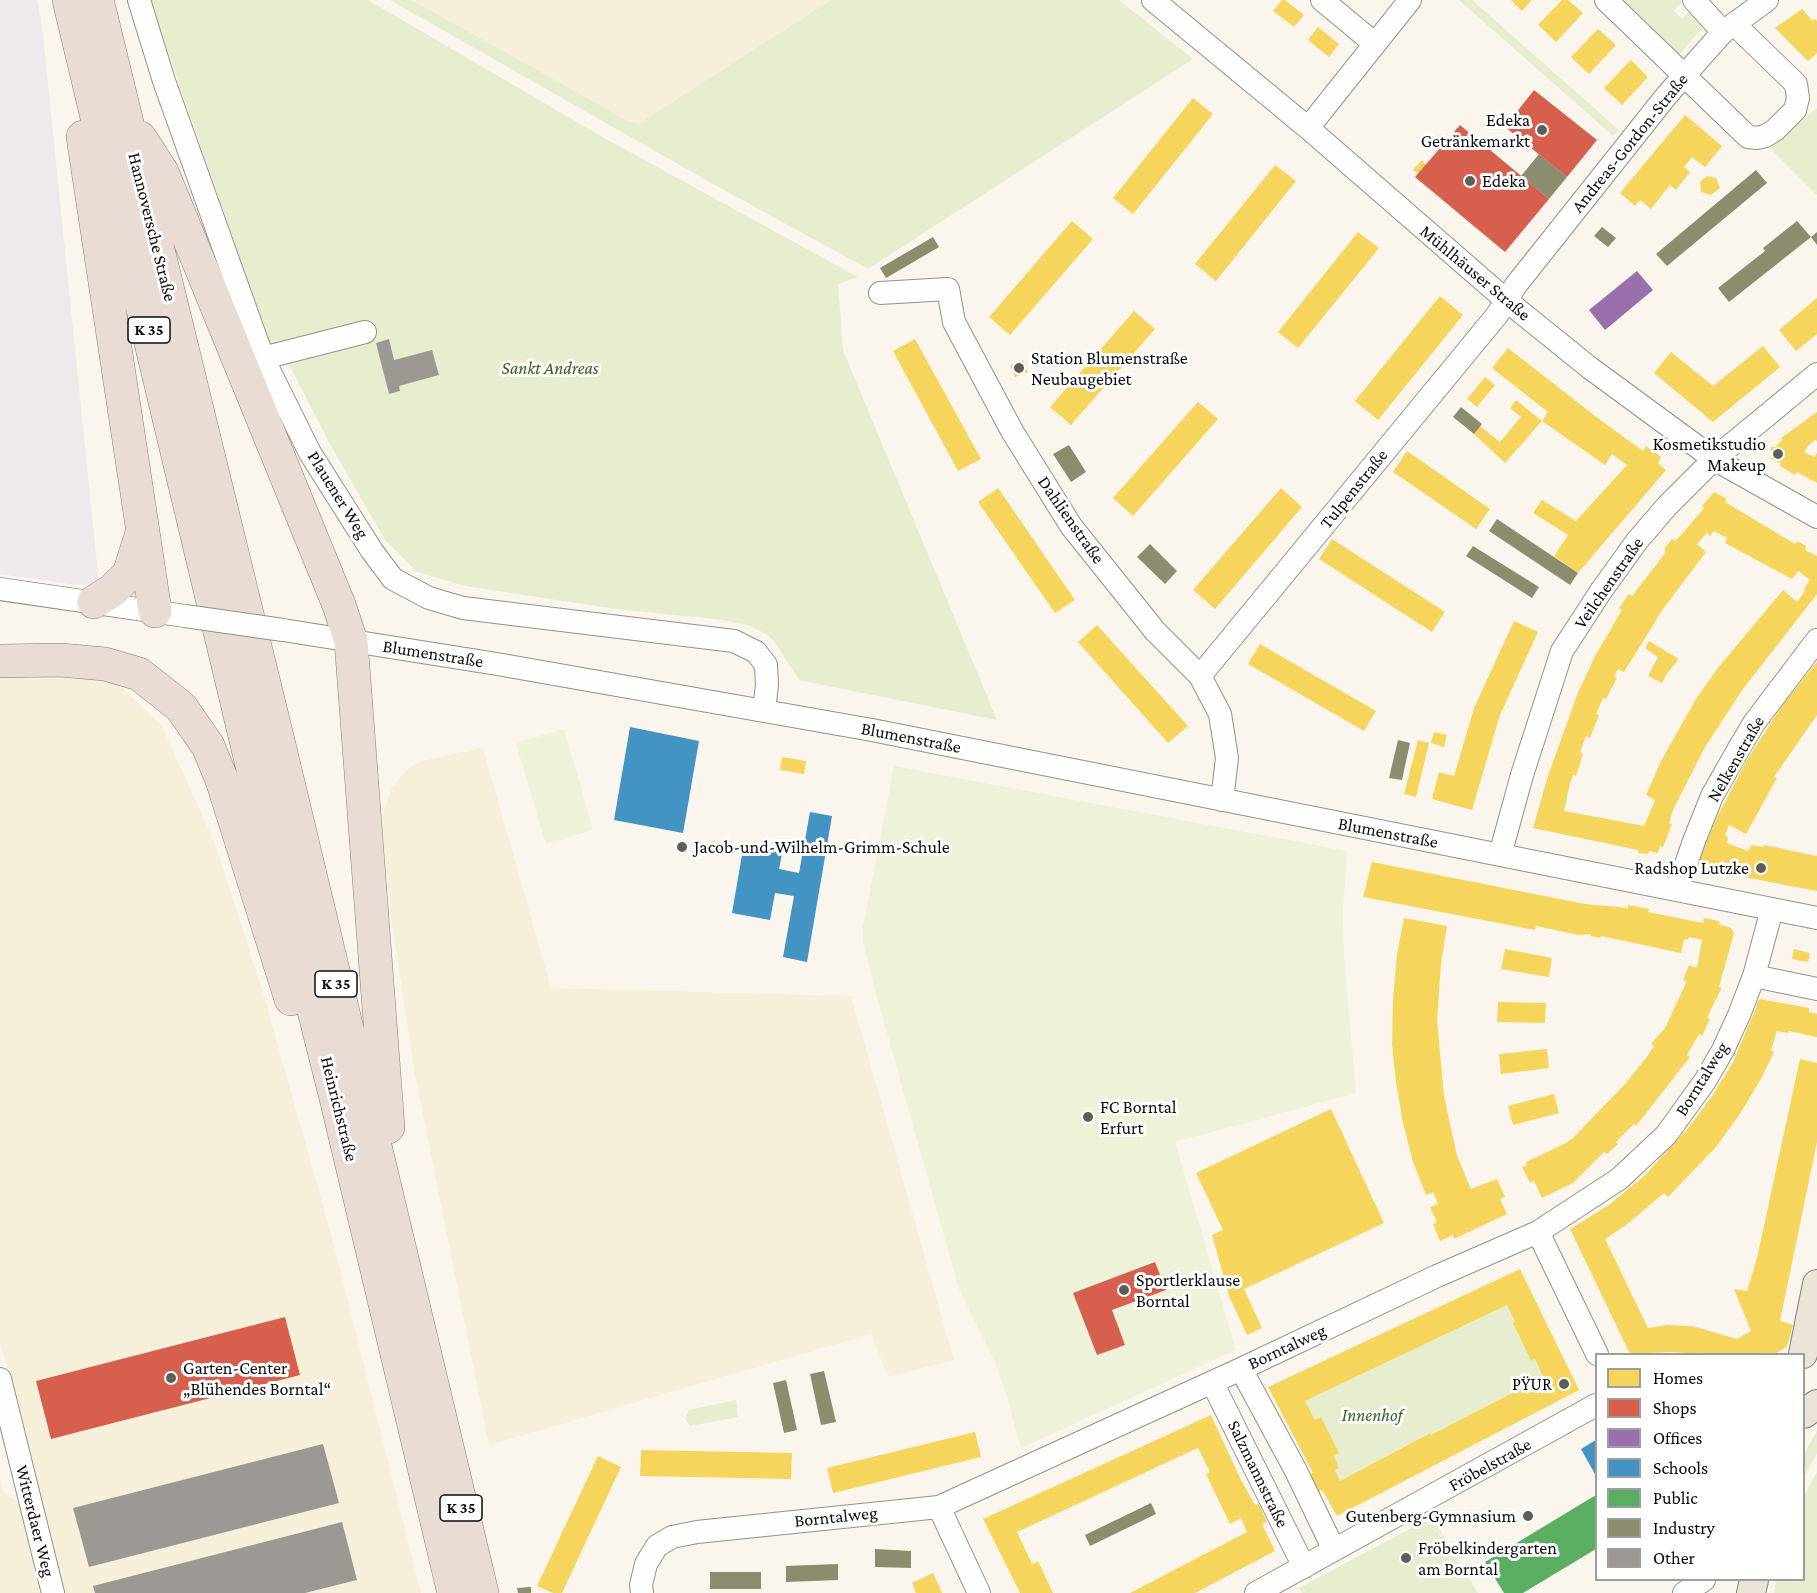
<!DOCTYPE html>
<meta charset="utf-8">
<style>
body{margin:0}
#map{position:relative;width:1817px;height:1593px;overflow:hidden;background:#faf6ee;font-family:"Crimson Pro",serif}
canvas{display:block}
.legend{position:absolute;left:1595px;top:1353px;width:210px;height:228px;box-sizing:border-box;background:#fff;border:2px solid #9d9d9d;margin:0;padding:8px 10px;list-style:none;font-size:18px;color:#0b0b0b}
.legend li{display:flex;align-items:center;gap:12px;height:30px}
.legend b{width:30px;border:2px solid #9d9d9d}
</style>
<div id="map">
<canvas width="1817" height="1593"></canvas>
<ul class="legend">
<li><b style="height:16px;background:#f6d55c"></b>Homes</li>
<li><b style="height:16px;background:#d6604d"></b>Shops</li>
<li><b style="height:16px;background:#9970ab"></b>Offices</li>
<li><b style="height:16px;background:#4393c3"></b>Schools</li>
<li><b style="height:16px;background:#5aae61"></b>Public</li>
<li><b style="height:16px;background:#8c8c6e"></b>Industry</li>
<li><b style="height:16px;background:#9c9995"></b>Other</li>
</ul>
</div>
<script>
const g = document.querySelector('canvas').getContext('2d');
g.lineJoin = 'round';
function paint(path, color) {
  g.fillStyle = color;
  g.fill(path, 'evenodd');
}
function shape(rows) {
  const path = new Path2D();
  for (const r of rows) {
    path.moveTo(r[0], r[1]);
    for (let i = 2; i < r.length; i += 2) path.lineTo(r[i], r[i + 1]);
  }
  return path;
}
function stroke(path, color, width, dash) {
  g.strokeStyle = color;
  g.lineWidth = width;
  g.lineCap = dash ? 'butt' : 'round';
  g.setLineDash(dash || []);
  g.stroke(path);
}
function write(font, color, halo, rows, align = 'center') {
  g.font = font + ' "Crimson Pro",serif';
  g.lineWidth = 6;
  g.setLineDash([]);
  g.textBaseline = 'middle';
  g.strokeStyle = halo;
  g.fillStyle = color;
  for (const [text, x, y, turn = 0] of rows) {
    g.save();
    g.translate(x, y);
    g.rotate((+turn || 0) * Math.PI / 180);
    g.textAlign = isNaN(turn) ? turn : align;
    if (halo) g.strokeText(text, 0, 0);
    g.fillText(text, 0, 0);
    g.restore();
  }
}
paint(shape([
 [0,0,37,0,42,25,99,584,77,585,0,574]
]), '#f0e9ec');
paint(shape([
 [412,0,831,0,638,124,626,121],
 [0,670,107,673,162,726,216,846,265,999,334,1245,421,1593,64,1593,0,1341],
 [483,748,551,988,851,996,954,1360,888,1377,871,1334,489,1445,414,1069,391,917,381,819,392,787,407,769,421,761],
 [0,1476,4,1493,18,1502,41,1593,0,1593]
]), '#f6f0db');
paint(shape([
 [150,0,368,0,606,139,858,277,838,284,843,350,997,720,799,680,774,641,766,634,748,625,723,620,616,609,465,586,417,572,385,540,331,446,287,361,270,345],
 [390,0,412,0,626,120,638,124,831,0,1119,0,1193,59,868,269,704,179],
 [1459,0,1472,0,1619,130,1613,136],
 [1616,0,1682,0,1683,1,1674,11,1682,19,1691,9,1705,25,1679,55],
 [1817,108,1817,195,1770,148],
 [1507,1305,1515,1322,1513,1323,1531,1361,1535,1359,1543,1377,1431,1435,1429,1433,1340,1481,1335,1470,1339,1468,1334,1456,1339,1453,1315,1420,1305,1401],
 [736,1400,738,1417,690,1426,685,1419,689,1410],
 [1817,1431,1817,1453,1804,1477,1804,1454],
 [1817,1472,1817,1593,1774,1593,1776,1580,1804,1580,1804,1496],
 [1432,1517,1478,1593,1302,1593,1299,1588]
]), '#e6eecf');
paint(shape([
 [564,729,593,830,546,844,516,743],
 [894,766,1347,851,1343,911,1344,958,1356,1093,1175,1142,1236,1350,1021,1448,1006,1393,994,1360,959,1289,873,983,863,941,863,927]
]), '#eef2d8');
paint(shape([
 [1282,0,1285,0,1304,15,1294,27,1273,11],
 [1511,0,1532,0,1522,11],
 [1562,0,1568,0,1583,13,1556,42,1538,25],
 [1802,9,1813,21,1815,19,1817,21,1817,53,1808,61,1775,28],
 [1318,27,1339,44,1329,57,1308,40],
 [1598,29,1616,45,1589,74,1571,57],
 [1631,60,1648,77,1622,105,1604,88],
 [1193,98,1213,114,1133,214,1113,198],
 [1685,115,1722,146,1705,167,1692,157,1684,167,1690,172,1676,190,1670,185,1651,209,1640,200,1635,206,1620,193],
 [1422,160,1426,165,1419,174,1413,170],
 [1275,165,1296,181,1216,281,1195,264],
 [1707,176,1716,178,1720,188,1711,195,1701,192,1700,182],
 [1072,221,1093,239,1010,335,989,317],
 [1358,232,1379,248,1298,348,1278,332],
 [1440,296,1463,315,1378,420,1355,401],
 [1817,298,1817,334,1796,351,1779,330],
 [1134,311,1155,329,1071,425,1050,407],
 [915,339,981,459,958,471,893,351],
 [1763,346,1780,367,1713,422,1654,373,1671,352,1713,386],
 [1508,348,1595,416,1643,451,1646,446,1661,457,1658,463,1666,470,1578,573,1554,556,1568,535,1533,513,1542,500,1576,521,1627,465,1612,454,1605,465,1542,421,1548,412,1492,368],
 [1023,360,1028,372,1015,377,1010,365],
 [1485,377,1495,385,1477,407,1467,399],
 [1516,400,1542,421,1505,463,1474,434,1480,426,1500,442,1521,417,1510,408],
 [1198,402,1218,419,1133,516,1113,498],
 [1817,412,1817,441,1815,440,1808,446,1804,452,1814,457,1817,453,1817,483,1797,472,1795,475,1780,466,1781,463,1771,459,1771,447,1775,447,1782,440,1781,438],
 [1407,451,1490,509,1476,529,1393,472],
 [998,488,1075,600,1055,613,978,502],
 [1281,488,1302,507,1215,609,1193,590],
 [1714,492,1727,499,1725,502,1795,544,1797,541,1806,546,1805,550,1817,556,1817,594,1743,689,1705,747,1674,808,1669,823,1672,824,1663,847,1660,846,1658,853,1649,851,1648,854,1638,853,1638,850,1533,828,1548,776,1577,695,1595,656,1622,610,1619,608,1629,594,1632,596,1666,552,1664,549,1672,539,1675,541,1683,533,1704,508,1702,506],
 [1714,531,1727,538,1725,543,1792,579,1798,571,1810,580,1804,589,1805,591,1797,602,1783,590,1717,669,1696,699,1661,761,1646,795,1655,800,1644,826,1564,811,1570,783,1573,775,1576,776,1583,754,1580,752,1586,736,1590,738,1599,715,1596,714,1603,698,1606,699,1617,678,1614,676,1618,669,1624,672,1663,609,1706,552,1697,544,1707,533,1710,536],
 [1332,539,1445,612,1432,632,1319,559],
 [1514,621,1538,632,1500,715,1472,810,1432,799,1439,772,1454,776,1474,708],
 [1097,625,1188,726,1168,743,1078,642],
 [1649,641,1679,659,1666,675,1662,683,1648,676,1658,657,1645,648],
 [1260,644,1376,711,1364,731,1248,664],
 [1817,662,1817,715,1774,777,1777,778,1746,834,1729,825,1725,835,1728,837,1727,843,1748,851,1751,845,1763,847,1764,845,1817,856,1817,891,1702,869,1698,862,1716,819,1747,760,1783,704],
 [1434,732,1447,735,1444,747,1431,743],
 [1418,740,1429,743,1416,797,1404,794],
 [782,757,806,761,804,774,780,770],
 [1372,862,1585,904,1628,908,1628,905,1649,909,1648,912,1703,923,1704,918,1719,921,1719,924,1731,928,1734,933,1719,987,1722,988,1710,1011,1707,1018,1710,1019,1702,1036,1699,1034,1687,1055,1690,1057,1636,1126,1634,1124,1616,1142,1618,1144,1607,1154,1604,1152,1573,1183,1542,1198,1534,1181,1530,1183,1522,1167,1527,1165,1526,1162,1564,1144,1573,1138,1625,1084,1646,1058,1654,1046,1651,1044,1665,1028,1687,981,1683,980,1689,965,1697,968,1702,940,1689,937,1688,940,1684,939,1681,953,1601,936,1601,938,1590,936,1591,934,1579,935,1536,926,1535,930,1363,897],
 [1404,918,1447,926,1441,964,1437,1020,1444,1096,1457,1156,1471,1189,1497,1179,1505,1197,1500,1199,1507,1214,1454,1239,1453,1235,1440,1241,1433,1224,1437,1222,1430,1207,1438,1204,1433,1192,1426,1195,1413,1162,1403,1123,1396,1082,1392,1044,1393,999,1397,954],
 [1505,949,1552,958,1549,977,1501,969],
 [1794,949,1810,953,1808,962,1792,959],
 [1760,999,1809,1008,1809,1012,1817,1014,1817,1037,1789,1031,1788,1033,1777,1031,1771,1050,1774,1052,1762,1077,1740,1114,1716,1147,1668,1197,1664,1193,1625,1226,1605,1239,1648,1328,1667,1325,1692,1326,1737,1339,1751,1331,1734,1289,1747,1291,1757,1258,1800,1059,1817,1063,1817,1142,1780,1321,1793,1325,1787,1347,1775,1354,1696,1354,1671,1352,1630,1354,1570,1229,1609,1205,1645,1175,1689,1127,1712,1096,1733,1062,1757,1006,1757,1002],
 [1498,1002,1546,1003,1545,1023,1497,1022],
 [1547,1049,1549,1068,1501,1074,1499,1054],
 [1554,1094,1559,1113,1513,1125,1508,1106],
 [1331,1109,1384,1223,1244,1289,1262,1328,1247,1335,1229,1296,1212,1235,1223,1230,1196,1173],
 [1520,1269,1579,1390,1337,1516,1322,1490,1319,1492,1310,1474,1313,1473,1268,1387],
 [1507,1305,1515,1322,1513,1323,1531,1361,1535,1359,1543,1377,1431,1435,1430,1433,1340,1481,1335,1470,1339,1468,1334,1456,1339,1453,1321,1417,1315,1420,1305,1401],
 [1211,1415,1241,1480,1255,1505,1259,1504,1267,1522,1262,1524,1275,1551,1195,1593,1130,1593,1247,1532,1241,1518,1230,1524,1206,1474,1210,1472,1198,1448,1017,1532,1032,1564,1038,1561,1053,1593,1020,1593,983,1519],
 [975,1432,981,1457,833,1493,827,1468],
 [641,1450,792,1453,791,1479,640,1476],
 [598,1456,621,1467,562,1593,553,1593,537,1586],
 [933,1573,942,1593,916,1593,912,1583]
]), '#f6d55c');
paint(shape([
 [1534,90,1597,140,1567,177,1505,127],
 [1460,125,1549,199,1505,252,1415,177],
 [1155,1262,1166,1290,1112,1310,1125,1345,1097,1355,1073,1293],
 [285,1317,300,1375,51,1439,36,1381]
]), '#d6604d');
paint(shape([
 [1637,271,1653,290,1605,330,1589,310]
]), '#9970ab');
paint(shape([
 [630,727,699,741,683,833,614,820],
 [810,812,832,816,807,962,783,957,794,896,775,893,770,920,732,913,744,843,783,849,779,869,799,873],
 [1596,1440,1596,1476,1581,1449]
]), '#4393c3');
paint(shape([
 [1596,1495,1596,1549,1523,1593,1504,1593,1485,1562]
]), '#5aae61');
paint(shape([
 [1539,154,1567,177,1549,199,1521,176],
 [1756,170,1767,183,1667,266,1656,254],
 [1797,221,1811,237,1729,302,1718,288,1765,251,1763,248],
 [1602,227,1616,238,1608,247,1594,236],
 [1817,232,1817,245,1811,237],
 [933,237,939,247,886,278,880,268],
 [1461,407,1482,424,1474,434,1453,417],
 [1069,445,1086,472,1071,482,1053,454],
 [1497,519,1578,573,1570,585,1489,531],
 [1150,544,1177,571,1165,584,1137,557],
 [1473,546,1539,587,1532,598,1466,556],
 [1398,740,1410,743,1402,780,1389,778],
 [824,1371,836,1422,821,1425,810,1374],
 [786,1380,797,1430,784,1433,773,1383],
 [1151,1503,1156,1514,1090,1546,1085,1535],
 [875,1549,911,1551,911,1568,875,1567],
 [838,1564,838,1580,786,1582,786,1566],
 [710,1572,761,1572,761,1589,710,1589],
 [531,1587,531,1593,518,1593,517,1588]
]), '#8c8c6e');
paint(shape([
 [389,339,394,360,432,350,439,375,399,386,400,391,389,394,376,343],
 [323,1444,339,1503,89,1567,73,1508],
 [342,1522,357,1580,305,1593,95,1593,93,1586]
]), '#9c9995');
const minor = shape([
 [139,0,164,81,263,358,310,453,372,551,393,579,429,598,463,608,734,641,756,652,766,665,767,685,764,710],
 [1153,0,1308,128,1507,301,1590,368,1714,459,1817,517],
 [1322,0,1375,44],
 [1606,0,1748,137,1757,138,1765,136,1775,130,1795,110,1798,98,1796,84,1734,24],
 [1694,0,1723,32],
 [1308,128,1410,0],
 [880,293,948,289,954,322,1012,431,1071,526,1155,631,1200,676,1220,714,1227,758,1222,800],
 [263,358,365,332],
 [0,589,185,616],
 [283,630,497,664,872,730,1817,918],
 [1200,676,1497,315,1516,285,1667,95,1723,32,1767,0],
 [1500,855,1522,775,1562,651,1601,591,1637,541,1667,506,1714,459,1817,374],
 [1677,890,1694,841,1712,796,1738,750,1754,723,1817,640],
 [1754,976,1817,989],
 [1538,1232,1597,1354],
 [1241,1369,1296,1471,1334,1550],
 [0,1379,53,1593],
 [1212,1382,1304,1567],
 [939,1507,979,1593],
 [642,1593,641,1585,646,1564,657,1546,672,1537,697,1532,939,1507,1241,1369,1437,1276,1538,1232,1619,1179,1666,1135,1705,1081,1723,1050,1739,1015,1754,976,1772,909],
 [1256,1593,1596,1405],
 [1684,1593,1704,1580]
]);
const major = shape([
 [1803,1354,1817,1284],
 [1804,1414,1817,1404],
 [1751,1593,1754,1580]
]);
const highway = shape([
 [69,0,251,761,337,1102,454,1593],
 [97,0,280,749,482,1593],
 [83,137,155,611],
 [140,138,162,172,339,605,351,641,388,1127],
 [94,602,113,590,129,574,141,536],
 [0,661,60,660,105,664,139,674,181,707,208,746,222,780,291,999]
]);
stroke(minor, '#93918d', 24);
stroke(major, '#807e7a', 30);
stroke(highway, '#807e7a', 34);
stroke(minor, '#fefefc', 22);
stroke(major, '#ebe4d8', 28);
stroke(highway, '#e8dcd4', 33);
const minorBridge = shape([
 [185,616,283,630]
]);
stroke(minorBridge, '#93918d', 24, []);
stroke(minorBridge, '#fefefc', 22);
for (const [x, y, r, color] of [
 [1542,130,6,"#5f5d5a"],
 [1470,181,6,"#5f5d5a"],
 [1019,368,6,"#5f5d5a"],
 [1778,454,6,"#5f5d5a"],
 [682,847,6,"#5f5d5a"],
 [1761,868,6,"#5f5d5a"],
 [1088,1117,6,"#5f5d5a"],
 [1124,1290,6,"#5f5d5a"],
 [171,1378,6,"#5f5d5a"],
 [1564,1384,6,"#5f5d5a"],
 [1528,1516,6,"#5f5d5a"],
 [1406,1558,6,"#5f5d5a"]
]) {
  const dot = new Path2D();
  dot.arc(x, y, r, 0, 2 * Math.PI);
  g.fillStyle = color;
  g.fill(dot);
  stroke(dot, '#fff', 2);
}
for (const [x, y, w] of [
 [149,330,42],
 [336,984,42],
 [461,1508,42]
]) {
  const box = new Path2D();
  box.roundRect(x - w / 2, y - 13, w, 26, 4.5);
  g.fillStyle = '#fff';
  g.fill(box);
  stroke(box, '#0b0b0b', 1.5);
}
write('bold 16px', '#0b0b0b', null, [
 ["K 35",149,330],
 ["K 35",336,984],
 ["K 35",461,1508]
]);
write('18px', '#0b0b0b', '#fff', [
 ["Edeka",1530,120,"right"],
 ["Getränkemarkt",1530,141,"right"],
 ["Edeka",1482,181],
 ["Station Blumenstraße",1031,358],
 ["Neubaugebiet",1031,379],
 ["Kosmetikstudio",1766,444,"right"],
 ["Makeup",1766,465,"right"],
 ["Jacob-und-Wilhelm-Grimm-Schule",694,847],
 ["Radshop Lutzke",1749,868,"right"],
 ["FC Borntal",1100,1107],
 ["Erfurt",1100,1128],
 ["Sportlerklause",1136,1280],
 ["Borntal",1136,1301],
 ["Garten-Center",183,1368],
 ["„Blühendes Borntal“",183,1389],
 ["PŸUR",1552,1384,"right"],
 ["Gutenberg-Gymnasium",1516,1516,"right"],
 ["Fröbelkindergarten",1418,1548],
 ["am Borntal",1418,1569]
], 'left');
write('18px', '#0b0b0b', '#fff', [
 ["Andreas-Gordon-Straße",1630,143,-51],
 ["Hannoversche Straße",152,227,76],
 ["Mühlhäuser Straße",1475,273,40],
 ["Tulpenstraße",1354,489,-51],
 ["Plauener Weg",338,495,58],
 ["Dahlienstraße",1071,520,55],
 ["Veilchenstraße",1609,583,-55],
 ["Blumenstraße",433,654,9],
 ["Blumenstraße",911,738,11],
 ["Nelkenstraße",1736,759,-60],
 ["Blumenstraße",1388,833,11],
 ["Borntalweg",1702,1079,-58],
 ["Heinrichstraße",339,1109,76],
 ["Borntalweg",1287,1347,-25],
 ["Fröbelstraße",1490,1465,-29],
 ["Salzmannstraße",1258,1474,64],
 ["Borntalweg",836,1517,-6],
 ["Witterdaer Weg",35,1521,76]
]);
write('italic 18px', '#33601e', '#fff', [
 ["Sankt Andreas",550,368],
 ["Innenhof",1372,1415]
]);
</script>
